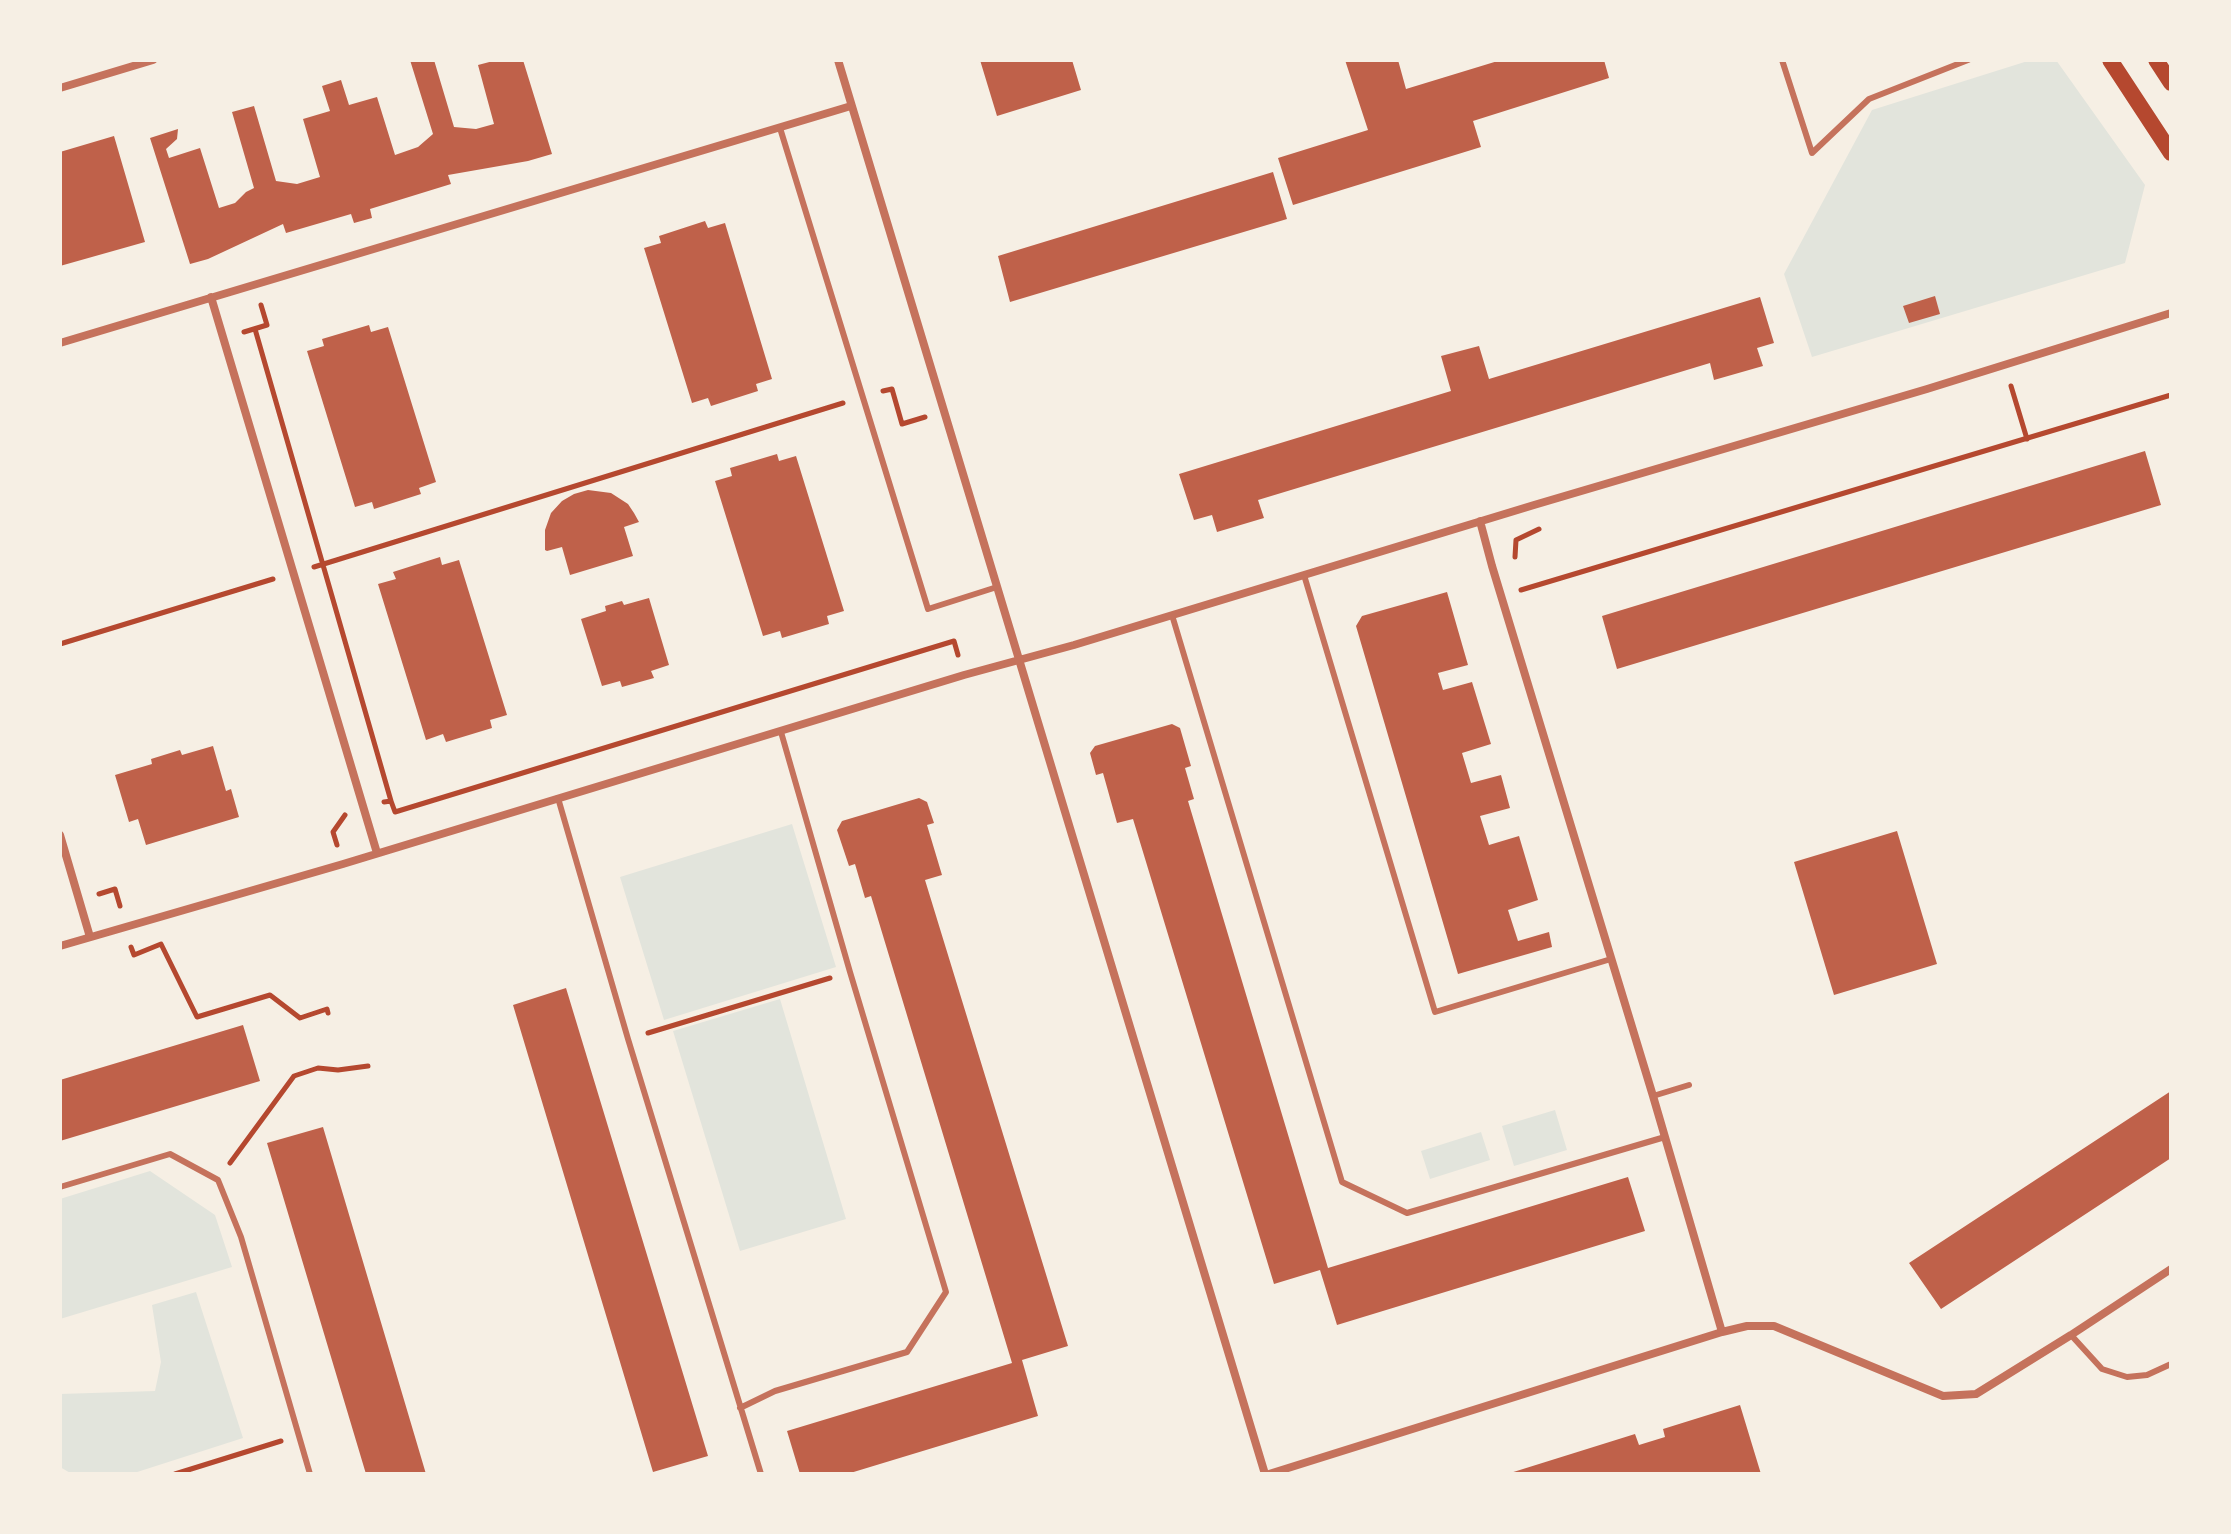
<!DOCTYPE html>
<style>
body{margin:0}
#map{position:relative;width:2231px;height:1534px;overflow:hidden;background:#f6efe4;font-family:Lato,sans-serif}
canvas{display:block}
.frame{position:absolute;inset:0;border:62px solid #f6efe4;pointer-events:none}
</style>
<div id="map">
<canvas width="2231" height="1534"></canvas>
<div class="frame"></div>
</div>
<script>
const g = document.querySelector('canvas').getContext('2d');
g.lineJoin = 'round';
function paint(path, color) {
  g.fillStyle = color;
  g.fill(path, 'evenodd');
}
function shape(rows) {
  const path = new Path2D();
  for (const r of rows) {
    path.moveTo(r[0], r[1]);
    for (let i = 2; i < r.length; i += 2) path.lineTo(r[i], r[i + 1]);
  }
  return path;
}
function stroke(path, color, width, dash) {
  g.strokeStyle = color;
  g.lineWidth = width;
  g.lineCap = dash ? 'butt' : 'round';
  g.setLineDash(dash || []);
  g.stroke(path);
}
paint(shape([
 [2031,60,2056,60,2145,185,2125,263,1812,357,1784,274,1872,110],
 [792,824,836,967,664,1020,620,877],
 [780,999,846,1219,740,1251,673,1031],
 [1555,1110,1567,1150,1514,1166,1502,1126],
 [1481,1132,1490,1160,1430,1179,1421,1151],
 [150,1171,215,1215,232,1267,60,1319,60,1199],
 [196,1292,243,1438,131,1474,72,1474,60,1467,60,1394,155,1391,161,1362,152,1305]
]), '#e2e4dc');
paint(shape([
 [410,60,434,60,454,127,476,129,494,124,478,65,497,60,523,60,552,154,528,161,448,175,451,184,370,209,372,218,354,223,351,214,286,233,283,224,208,259,190,264,150,138,178,129,177,139,166,149,169,158,200,148,219,208,235,203,246,192,254,188,232,112,254,106,276,181,297,184,320,177,303,119,330,111,322,86,341,80,349,105,377,97,395,155,418,147,433,134],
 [980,60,1072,60,1081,90,997,116],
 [1345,60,1398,60,1406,89,1501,60,1604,60,1609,78,1473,121,1481,147,1293,205,1278,158,1368,130],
 [114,136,145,242,60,266,60,152],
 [1273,172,1287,219,1010,302,998,256],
 [705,221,708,228,725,223,772,379,756,384,758,391,711,406,708,398,692,403,644,248,661,243,659,236],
 [1935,296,1940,314,1909,323,1903,306],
 [1760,297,1774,343,1757,348,1763,366,1714,380,1710,363,1258,500,1264,518,1217,532,1212,515,1194,520,1179,474,1451,391,1441,356,1479,346,1489,379],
 [369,325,371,332,388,327,436,482,419,488,421,494,374,509,372,502,355,507,307,351,324,346,322,339],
 [2145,451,2161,505,1617,669,1602,616],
 [777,454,779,461,796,456,844,611,827,616,829,624,782,638,780,631,763,636,715,481,732,476,730,468],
 [588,490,611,493,628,504,634,513,639,522,624,527,633,556,570,575,562,547,547,551,545,550,545,530,551,513,562,501,574,494],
 [440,557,442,565,459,560,507,715,490,720,492,728,446,742,443,734,426,740,378,584,396,579,393,572],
 [1447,592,1468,665,1438,673,1443,690,1472,682,1491,744,1462,753,1471,783,1501,775,1510,808,1480,816,1489,845,1519,836,1538,900,1508,910,1518,941,1549,932,1552,947,1458,974,1356,626,1362,616],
 [649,598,669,665,651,671,654,678,622,687,620,681,602,686,581,619,606,611,605,606,622,601,624,605],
 [1172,724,1180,728,1191,766,1185,768,1194,799,1188,801,1328,1268,1628,1177,1645,1231,1337,1325,1320,1270,1274,1284,1133,819,1117,823,1103,773,1096,775,1090,753,1095,746],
 [213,746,226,791,231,789,239,817,146,845,138,819,129,822,115,775,152,764,151,759,180,750,182,755],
 [919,798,927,802,934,823,927,825,942,875,925,880,1068,1346,1022,1360,1038,1416,847,1474,800,1474,787,1431,1012,1363,871,896,865,898,855,864,849,866,837,830,842,821],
 [1897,831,1937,964,1834,995,1794,862],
 [566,988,708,1456,653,1472,513,1005],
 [243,1025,260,1081,60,1141,60,1080],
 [2171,1091,2171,1158,1941,1309,1909,1263],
 [323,1127,426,1474,366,1474,267,1143],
 [1740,1405,1761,1474,1507,1474,1635,1434,1639,1445,1665,1437,1663,1429]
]), '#bf614a');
stroke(shape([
 [255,329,391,801],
 [244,332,267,325,261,305],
 [2011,386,2027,439],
 [883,391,892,389,902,424,925,417],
 [1515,557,1516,540,1539,529],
 [314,567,843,403],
 [1521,590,2171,395],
 [60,644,273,579],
 [384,802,391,801,395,812,954,641,958,655],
 [337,845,333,832,345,815],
 [99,894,115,889,120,906],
 [131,947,134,955,161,944,197,1017,270,995,300,1018,327,1009,328,1013],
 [648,1033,830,978],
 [230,1163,294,1076,318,1068,338,1070,368,1066],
 [175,1474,281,1441]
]), '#b5482f', 5);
stroke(shape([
 [1782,60,1812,153,1869,99,1968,60],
 [780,128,928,609,997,587],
 [1304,575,1435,1012,1611,959],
 [1172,615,1342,1182,1407,1213,1665,1137],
 [558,798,628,1039,761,1474],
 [1653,1096,1689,1085],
 [60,1187,170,1154,218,1180,241,1237,310,1474],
 [2071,1335,2102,1369,2127,1377,2147,1375,2171,1364],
 [740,1408,775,1391,907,1352,946,1292,850,972,781,732]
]), '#c5725c', 6);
stroke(shape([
 [838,60,1265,1474],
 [60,88,153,60],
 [211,297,377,853],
 [60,343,851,106],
 [1480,521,1492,566,1653,1096,1722,1332],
 [60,835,90,937],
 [60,946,343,864,964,675,1074,645,1534,505,1927,389,2171,313],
 [1269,1474,1722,1332,1747,1326,1774,1326,1943,1396,1976,1394,2071,1335,2171,1269]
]), '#c5725c', 8);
stroke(shape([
 [2110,60,2171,153],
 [2156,60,2171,83]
]), '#b5482f', 16);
</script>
